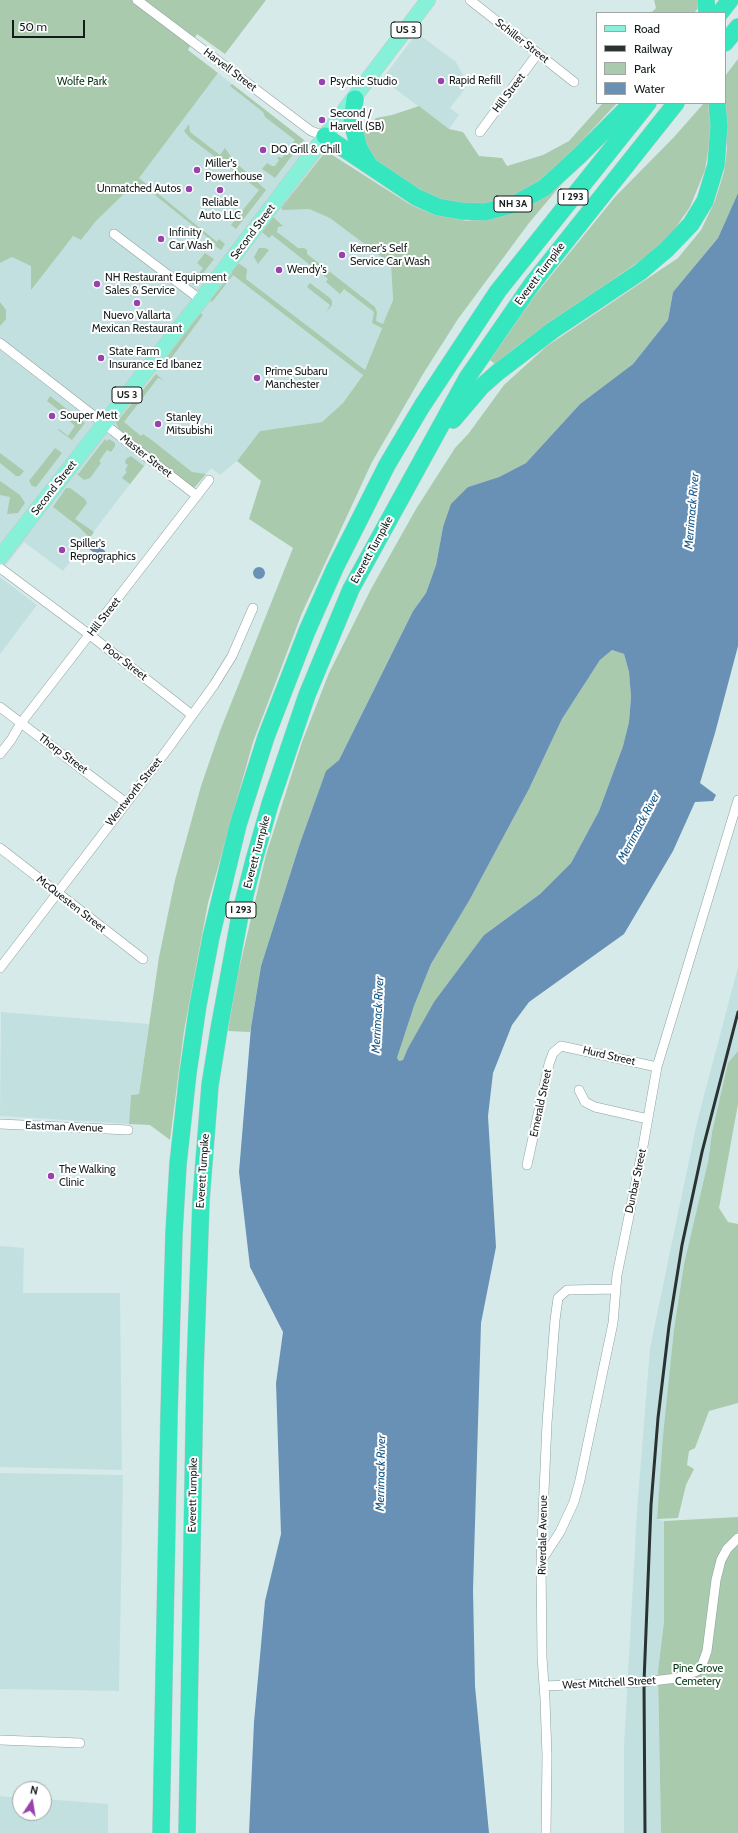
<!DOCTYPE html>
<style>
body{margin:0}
#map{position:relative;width:738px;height:1833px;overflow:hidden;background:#d7eaea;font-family:Cabin,sans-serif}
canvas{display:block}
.legend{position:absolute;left:596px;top:12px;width:130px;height:92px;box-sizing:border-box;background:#fff;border:1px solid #a1a4a4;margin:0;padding:5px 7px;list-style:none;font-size:12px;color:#151c1c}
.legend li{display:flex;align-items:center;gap:8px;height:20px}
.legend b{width:20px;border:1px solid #a1a4a4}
.north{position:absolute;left:12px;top:1781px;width:40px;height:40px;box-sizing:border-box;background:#fff;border:1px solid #a1a4a4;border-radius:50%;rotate:12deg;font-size:11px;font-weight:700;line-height:16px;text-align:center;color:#151c1c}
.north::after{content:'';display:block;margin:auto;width:14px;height:18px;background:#9942ae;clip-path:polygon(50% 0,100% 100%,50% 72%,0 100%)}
.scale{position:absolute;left:12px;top:20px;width:73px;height:18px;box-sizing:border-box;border:2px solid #151c1c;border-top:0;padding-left:5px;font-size:12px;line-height:14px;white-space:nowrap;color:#151c1c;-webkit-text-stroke:3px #fff;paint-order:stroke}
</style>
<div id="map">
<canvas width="738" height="1833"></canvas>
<ul class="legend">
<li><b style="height:5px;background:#86f0d8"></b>Road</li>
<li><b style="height:5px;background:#2a3232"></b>Railway</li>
<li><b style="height:11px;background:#aacaad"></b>Park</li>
<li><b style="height:11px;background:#6991b5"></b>Water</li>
</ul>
<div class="north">N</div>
<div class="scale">50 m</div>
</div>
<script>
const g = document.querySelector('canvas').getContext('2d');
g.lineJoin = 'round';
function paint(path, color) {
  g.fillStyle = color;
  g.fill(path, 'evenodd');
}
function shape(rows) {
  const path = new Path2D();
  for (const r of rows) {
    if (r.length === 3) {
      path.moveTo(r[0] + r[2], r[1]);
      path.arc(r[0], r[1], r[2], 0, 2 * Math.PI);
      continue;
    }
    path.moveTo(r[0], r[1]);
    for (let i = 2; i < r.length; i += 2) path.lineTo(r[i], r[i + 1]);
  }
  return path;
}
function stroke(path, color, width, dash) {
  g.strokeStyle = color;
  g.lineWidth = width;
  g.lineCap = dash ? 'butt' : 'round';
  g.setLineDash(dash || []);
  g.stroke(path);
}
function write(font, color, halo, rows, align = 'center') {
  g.font = font + ' Cabin,sans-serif';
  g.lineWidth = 4;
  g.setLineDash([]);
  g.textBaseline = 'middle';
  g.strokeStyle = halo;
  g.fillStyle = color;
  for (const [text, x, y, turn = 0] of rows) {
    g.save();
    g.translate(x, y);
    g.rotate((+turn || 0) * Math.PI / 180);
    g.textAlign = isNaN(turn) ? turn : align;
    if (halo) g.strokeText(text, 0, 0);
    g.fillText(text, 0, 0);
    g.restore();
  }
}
paint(shape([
 [417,33,456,62,464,77,464,90,450,108,459,115,449,129,382,79],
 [218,73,304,140,326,151,295,190,391,264,393,300,363,375,343,403,322,422,260,431,237,461,220,475,211,468,194,488,152,456,63,571,24,542,0,573,0,263,12,257,44,222,81,240,96,221,133,185,143,182,138,178],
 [0,577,37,605,0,654],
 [738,967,738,1051,728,1064,712,1132,708,1162,684,1264,674,1329,657,1519,664,1521,664,1621,658,1671,661,1833,624,1833,624,1746,637,1510,650,1348,697,1122],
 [1,1012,149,1024,139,1094,131,1095,129,1124,0,1116],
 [0,1246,24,1248,23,1293,120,1293,122,1470,0,1467],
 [0,1473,123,1475,119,1691,0,1689],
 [0,1796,20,1798,20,1813,44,1813,44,1799,108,1804,108,1833,0,1833]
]), '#c3e0e0');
paint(shape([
 [0,0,266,0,225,54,197,34,188,50,218,73,139,178,217,242,219,239,225,244,221,250,215,246,216,244,145,187,140,186,129,189,96,221,81,240,73,236,31,290,31,266,12,257,0,263],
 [654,0,697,0,698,8,694,13,651,13,656,8],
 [738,59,738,193,718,238,673,292,668,320,633,364,580,404,526,463,499,477,468,487,443,527,436,565,426,593,413,611,339,760,326,772,300,843,261,966,250,1032,228,1031,236,982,266,855,302,742,329,673,371,589,416,509,455,448,469,433,504,385,547,346,678,258,701,230,715,201,724,172,727,149,725,76],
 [232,84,304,140,275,178,262,169,267,163,272,166,275,166,279,160,277,158,279,157,282,158,295,140,265,117,263,112,230,86],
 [603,103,617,103,548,177,516,197,479,206,443,202,391,173,368,152,362,132,376,118,392,115,419,106,449,129,463,132,479,156,502,158,507,166,543,155,569,141],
 [704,103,708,103,711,132,705,170,690,207,664,244,516,347,495,364,490,360,536,294,615,197,674,137],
 [189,124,190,132,220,155,225,148,234,161,266,190,236,229,231,225,259,190,190,138,184,131],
 [326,151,411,205,432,214,467,221,512,213,566,179,529,223,458,319,423,374,372,462,302,613,253,742,208,903,184,1031,170,1140,150,1125,129,1124,131,1095,139,1094,159,957,175,880,201,786,220,731,293,548,249,519,261,481,237,461,260,431,322,422,343,403,363,375,233,275,212,302,210,300,232,273,231,270,238,263,247,269,246,279,365,370,382,328,372,323,374,312,344,289,340,294,326,282,328,279,272,235,269,238,262,232,273,217,283,226,278,227,277,232,298,248,304,248,307,250,307,254,375,307,377,312,376,321,383,324,393,300,391,264,330,218,309,209,283,210,281,208],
 [259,248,265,248,269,250,258,264,254,257],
 [205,253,214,259,194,285,185,279,188,275,194,280,203,268,197,263],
 [310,283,330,298,332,301,332,305,326,312,330,305,307,287],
 [0,302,6,310,6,319,0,326],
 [200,313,203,315,167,364,166,362,167,357],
 [156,374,163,380,158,378,124,422,141,436,143,434,153,441,192,472,206,474,194,488,119,429,116,423],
 [50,396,85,423,72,440,58,430,59,429,68,436,75,426,68,420,69,418,47,401],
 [105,439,107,441,109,439,115,443,115,446,111,452,107,450,99,461,101,463,90,478,84,480,77,474,79,473],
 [55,448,62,453,36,487,32,486,29,481],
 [0,453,24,471,20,476,16,476,0,463],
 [131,456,144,466,130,484,122,478,127,472,125,470,128,465,125,463,126,459],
 [0,481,20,495,25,503,18,513,7,514,10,497,0,495],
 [66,488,70,488,85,499,87,503,75,519,94,532,90,538,79,527,53,507],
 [612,650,624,654,629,672,631,697,629,722,623,746,599,811,571,863,540,894,484,935,407,1050,403,1060,399,1061,397,1058,414,1006,431,964,469,901,529,789,562,719,600,660],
 [738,1051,738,1104,719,1208,728,1222,738,1224,738,1403,709,1411,695,1448,689,1451,687,1465,694,1469,686,1485,678,1518,657,1519,663,1436,674,1329,684,1264,708,1162,712,1132,728,1063],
 [738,1517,738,1833,661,1833,658,1671,664,1621,664,1521]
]), '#aacaad');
paint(shape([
 [738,193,738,646,715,733,700,783,716,795,713,801,695,802,673,851,624,934,529,1002,512,1025,493,1073,488,1116,496,1247,481,1323,473,1590,475,1686,489,1833,249,1833,254,1722,265,1601,281,1534,276,1383,283,1332,250,1267,239,1172,251,1027,261,966,300,843,326,771,339,760,413,611,426,593,436,565,443,527,451,504,468,487,499,477,526,463,580,404,633,364,668,320,673,292,718,238],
 [612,650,624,654,629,672,631,697,629,722,623,746,599,811,571,863,540,894,484,935,434,1002,407,1050,403,1060,399,1061,397,1058,414,1006,431,964,469,901,529,789,562,719,600,660],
 [92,543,95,543,105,551,106,554,104,557,100,557,89,549],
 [259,573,6]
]), '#6991b5');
const minor = shape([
 [137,0,311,131,325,136],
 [470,0,574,82],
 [480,132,538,53],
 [114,234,201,300],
 [0,343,197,496],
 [0,568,90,635,192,715],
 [0,707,125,802],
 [0,754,11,740,21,723,209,480],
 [0,848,143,959],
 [0,968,167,750,214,685,232,656,253,608],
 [579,1090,585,1102,595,1107,648,1119],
 [0,1124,128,1130],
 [527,1165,549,1064,553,1053,561,1046,657,1067],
 [541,1561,560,1532,574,1502,580,1480,613,1323,617,1275,642,1152,657,1067,738,800],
 [544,1686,644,1682,677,1678,697,1671,702,1665,707,1651,716,1580,721,1560,727,1549,738,1538],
 [0,1740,80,1743],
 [546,1833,547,1756,545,1699,542,1657,541,1561,547,1423,555,1320,558,1298,567,1290,615,1289]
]);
const primary = shape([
 [0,557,197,305,428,0]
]);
const motorway = shape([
 [706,0,707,13],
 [720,13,730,0],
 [725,43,738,27],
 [355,99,352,122,359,148,368,163],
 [325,136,416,197,438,207,461,211,485,212,515,204,544,188,580,155,632,103],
 [453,420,481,387,498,372,553,330,640,272,666,250,691,224,705,201,716,165,719,126,717,103],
 [161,1833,169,1416,174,1233,178,1164,188,1073,198,1005,211,937,238,825,266,737,307,631,335,568,387,465,422,406,498,291,648,103],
 [187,1833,195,1372,201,1200,210,1085,219,1029,240,915,254,860,270,804,307,695,351,589,467,378,532,284,676,103]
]);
stroke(minor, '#8fa1a1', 10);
stroke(primary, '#c7c9c9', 16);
stroke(motorway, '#c7c9c9', 18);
stroke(minor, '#fff', 9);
stroke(primary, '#86f0d8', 15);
stroke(motorway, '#36e6be', 17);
stroke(shape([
 [645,1833,644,1682,651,1505,658,1418,669,1326,682,1245,702,1152,738,1012]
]), '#2a3232', 3);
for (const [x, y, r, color] of [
 [441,81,4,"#9942ae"],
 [322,82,4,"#9942ae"],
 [322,120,4,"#9942ae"],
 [263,150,4,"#9942ae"],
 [197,170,4,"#9942ae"],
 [189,189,4,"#9942ae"],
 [220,190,4,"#9942ae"],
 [161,239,4,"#9942ae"],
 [342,255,4,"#9942ae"],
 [279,270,4,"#9942ae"],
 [97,284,4,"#9942ae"],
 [137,303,4,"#9942ae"],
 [101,358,4,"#9942ae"],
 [257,378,4,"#9942ae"],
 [52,416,4,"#9942ae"],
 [158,424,4,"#9942ae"],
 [62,550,4,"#9942ae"],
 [51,1176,4,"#9942ae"]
]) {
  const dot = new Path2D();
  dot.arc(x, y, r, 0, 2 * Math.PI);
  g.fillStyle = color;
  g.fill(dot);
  stroke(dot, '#fff', 1.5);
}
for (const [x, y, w] of [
 [406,30,30],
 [573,197,30],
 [513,204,38],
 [127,395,30],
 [241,910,30]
]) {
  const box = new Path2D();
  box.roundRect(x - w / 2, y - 8, w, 16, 3);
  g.fillStyle = '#fff';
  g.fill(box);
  stroke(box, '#151c1c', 1);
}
write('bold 10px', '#151c1c', null, [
 ["US 3",406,30],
 ["I 293",573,197],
 ["NH 3A",513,204],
 ["US 3",127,395],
 ["I 293",241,910]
]);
write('11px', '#151c1c', '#fff', [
 ["Schiller Street",522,41,38],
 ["Harvell Street",230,70,37],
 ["Hill Street",509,93,-53],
 ["Second Street",253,232,-53],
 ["Everett Turnpike",540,274,-53],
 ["Master Street",146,456,38],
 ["Second Street",54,488,-52],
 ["Everett Turnpike",372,550,-61],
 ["Hill Street",104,617,-52],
 ["Poor Street",125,662,38],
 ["Thorp Street",63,754,37],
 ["Wentworth Street",134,792,-52],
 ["Everett Turnpike",257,852,-75],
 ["McQuesten Street",71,904,38],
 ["Hurd Street",609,1056,13],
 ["Emerald Street",541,1103,-78],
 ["Eastman Avenue",64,1127,2],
 ["Everett Turnpike",203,1171,-86],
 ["Dunbar Street",636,1181,-78],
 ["Everett Turnpike",193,1495,-89],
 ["Riverdale Avenue",543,1535,-89],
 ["West Mitchell Street",609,1683,-3]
]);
write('11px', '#151c1c', '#fff', [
 ["Rapid Refill",449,81],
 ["Psychic Studio",330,82],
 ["Second /",330,114],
 ["Harvell (SB)",330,127],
 ["DQ Grill & Chill",271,150],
 ["Miller's",205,164],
 ["Powerhouse",205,177],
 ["Unmatched Autos",181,189,"right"],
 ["Reliable",220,203,"center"],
 ["Auto LLC",220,216,"center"],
 ["Infinity",169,233],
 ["Car Wash",169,246],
 ["Kerner's Self",350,249],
 ["Service Car Wash",350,262],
 ["Wendy's",287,270],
 ["NH Restaurant Equipment",105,278],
 ["Sales & Service",105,291],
 ["Nuevo Vallarta",137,316,"center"],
 ["Mexican Restaurant",137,329,"center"],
 ["State Farm",109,352],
 ["Insurance Ed Ibanez",109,365],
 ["Prime Subaru",265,372],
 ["Manchester",265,385],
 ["Souper Mett",60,416],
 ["Stanley",166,418],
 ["Mitsubishi",166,431],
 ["Spiller's",70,544],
 ["Reprographics",70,557],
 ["The Walking",59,1170],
 ["Clinic",59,1183]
], 'left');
write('11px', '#033612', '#fff', [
 ["Wolfe Park",82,82],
 ["Pine Grove",698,1669],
 ["Cemetery",698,1682]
]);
write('italic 12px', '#1a5a89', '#fff', [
 ["Merrimack River",692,511,-85],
 ["Merrimack River",639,827,-62],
 ["Merrimack River",378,1015,-87],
 ["Merrimack River",381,1473,-89]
]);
</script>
